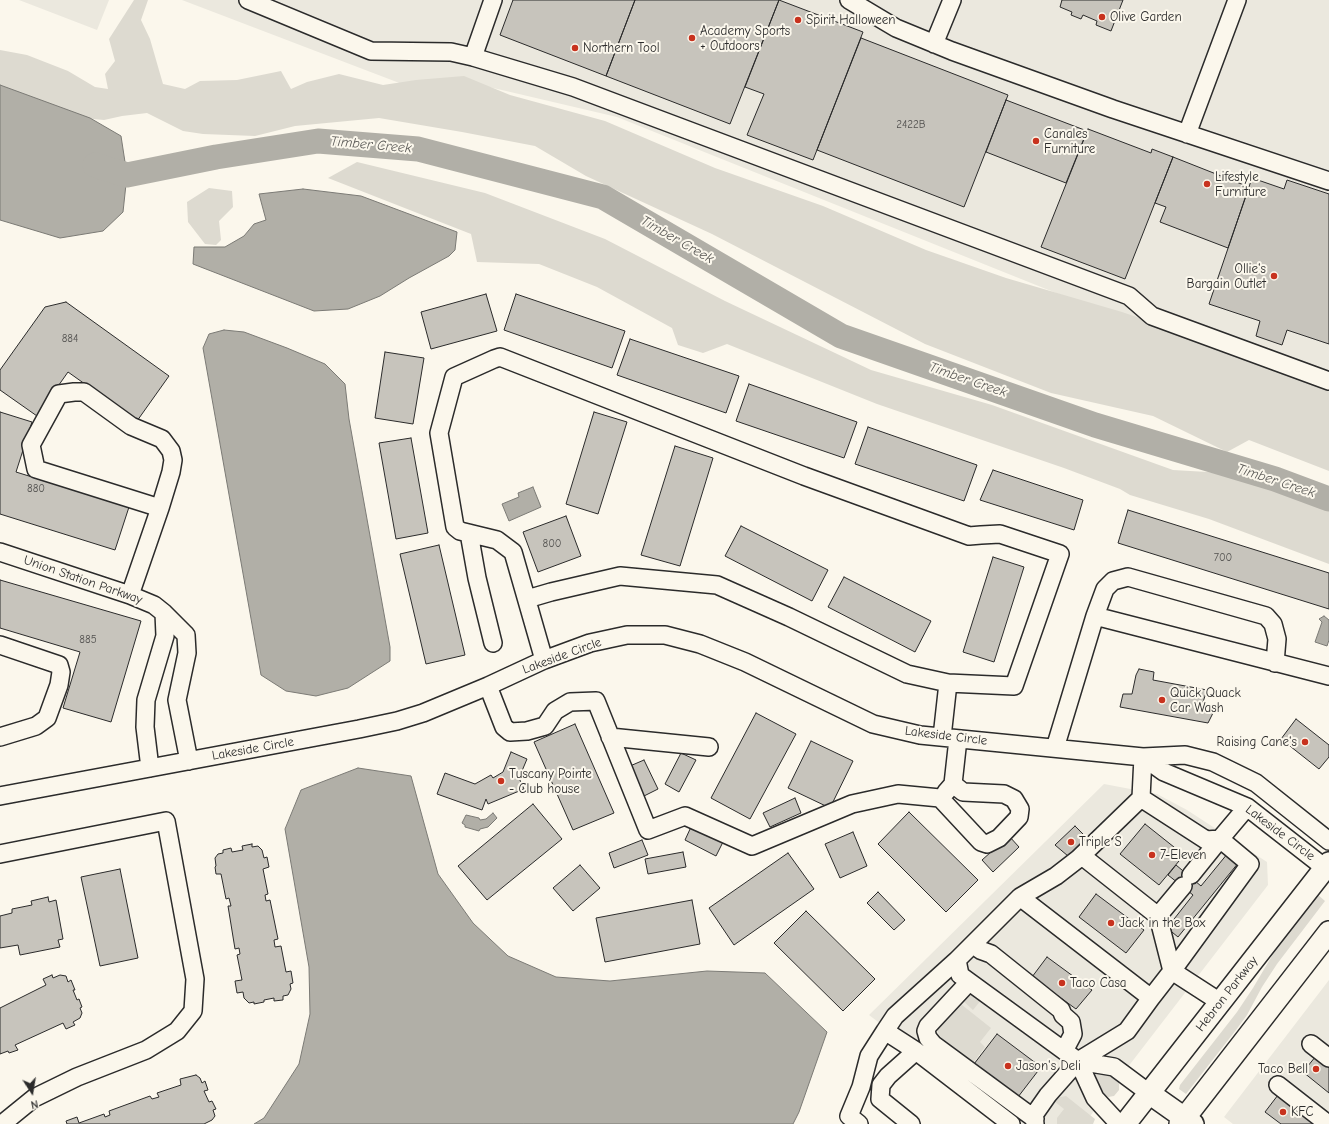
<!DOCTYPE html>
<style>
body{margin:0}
#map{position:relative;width:1329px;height:1124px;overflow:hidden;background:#fbf7ec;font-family:"Comic Neue",sans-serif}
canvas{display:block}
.north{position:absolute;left:12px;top:1072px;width:40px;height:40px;-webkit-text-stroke:3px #fbf7ec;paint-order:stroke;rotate:168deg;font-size:11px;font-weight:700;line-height:16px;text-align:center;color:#2b2b2b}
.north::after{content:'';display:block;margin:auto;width:14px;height:18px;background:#2b2b2b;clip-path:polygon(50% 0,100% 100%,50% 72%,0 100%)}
</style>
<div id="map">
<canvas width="1329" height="1124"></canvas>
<div class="north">N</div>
</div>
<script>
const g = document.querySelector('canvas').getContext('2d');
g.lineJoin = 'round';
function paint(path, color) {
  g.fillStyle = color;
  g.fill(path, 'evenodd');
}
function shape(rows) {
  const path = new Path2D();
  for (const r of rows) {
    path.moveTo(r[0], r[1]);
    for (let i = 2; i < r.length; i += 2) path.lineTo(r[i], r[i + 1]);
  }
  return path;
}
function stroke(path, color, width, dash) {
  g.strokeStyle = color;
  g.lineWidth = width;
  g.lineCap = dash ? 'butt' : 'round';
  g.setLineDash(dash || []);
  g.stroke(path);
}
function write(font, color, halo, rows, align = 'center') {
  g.font = font + ' "Comic Neue",sans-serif';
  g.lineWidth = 4;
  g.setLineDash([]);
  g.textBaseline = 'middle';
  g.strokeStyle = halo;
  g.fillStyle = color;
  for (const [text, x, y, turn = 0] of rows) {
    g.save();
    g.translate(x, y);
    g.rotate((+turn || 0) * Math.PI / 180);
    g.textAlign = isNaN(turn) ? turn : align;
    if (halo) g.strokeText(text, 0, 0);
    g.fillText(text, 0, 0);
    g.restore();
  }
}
paint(shape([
 [19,0,109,0,97,30],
 [182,0,1329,0,1329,386,1056,293,617,117,472,83,402,84],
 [1104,784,1157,794,1187,810,1267,862,1268,885,1084,1124,1011,1124,869,1015],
 [1329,980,1329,1124,1233,1124,1224,1117]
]), '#ebe8de');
paint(shape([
 [134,0,148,0,141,20,150,39,163,84,185,89,200,81,237,80,281,71,291,89,307,82,339,74,383,85,416,80,464,76,510,95,605,121,715,168,823,206,926,250,1006,278,1122,312,1329,383,1329,471,1249,440,1227,452,1153,416,1051,393,925,344,712,234,586,176,535,146,462,132,379,118,295,126,255,136,203,134,183,131,147,113,122,116,104,120,61,116,0,95,0,50,27,55,68,71,95,87,108,89,105,74,115,61,109,39],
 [357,162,485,193,605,239,725,301,871,370,992,405,1173,470,1225,473,1283,489,1329,506,1329,564,1209,519,1130,495,1120,489,1064,468,877,404,727,344,703,353,678,345,672,328,597,287,539,264,477,262,471,234,328,178],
 [209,188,232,191,233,207,219,221,221,240,216,245,205,244,188,222,187,202],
 [1317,894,1325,901,1277,964,1262,987,1247,1015,1236,1030,1186,1094,1179,1089,1180,1085,1237,1012,1253,988,1276,949],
 [968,993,971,993,981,1000,973,1010,960,998],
 [957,1001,991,1028,980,1042,985,1047,973,1063,948,1043,940,1036,938,1032,937,1024],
 [1097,1069,1113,1076,1119,1082,1119,1090,1114,1096,1108,1097,1099,1091,1092,1071],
 [1066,1096,1095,1119,1093,1124,1057,1124,1057,1118,1064,1109,1054,1101,1056,1098]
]), '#dddad0');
const water = shape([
 [0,85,90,118,121,136,127,175,123,212,103,231,60,238,0,220,0,85],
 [303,189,361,196,457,232,455,250,449,256,409,278,380,296,348,309,314,311,193,264,194,247,225,247,244,236,254,224,266,220,259,194,303,189],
 [224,330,244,332,287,348,325,364,345,384,349,419,390,647,390,661,348,688,316,696,286,691,261,675,203,348,209,334,224,330],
 [533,487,541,507,509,521,502,504,519,497,518,493,533,487],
 [1324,616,1329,620,1329,640,1327,646,1315,642,1322,622,1319,619,1324,616],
 [358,768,411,776,438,874,473,923,508,956,556,977,610,981,707,971,765,973,827,1032,799,1112,793,1124,254,1124,264,1118,299,1064,310,1014,309,967,285,829,301,790,358,768],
 [493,813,497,818,488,827,480,829,479,831,465,827,465,825,462,823,466,815,479,818,480,820,486,819,493,813]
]);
paint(water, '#b1afa7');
stroke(water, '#7b7a75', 1);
stroke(shape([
 [95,165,127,175,216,157,318,141,418,149,603,197,841,336,1095,425,1275,479,1329,499]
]), '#b1afa7', 25);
const building = shape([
 [513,0,635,0,606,76,500,35,513,0],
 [635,0,779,0,730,124,606,76,635,0],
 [779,0,863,32,813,160,747,135,764,94,745,87,779,0],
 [1062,0,1123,0,1111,31,1096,25,1097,21,1083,15,1081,19,1071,15,1072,12,1060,7,1062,0],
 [861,38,1008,95,964,207,817,150,861,38],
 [1006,100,1087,131,1066,183,986,152,1006,100],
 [1088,129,1151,153,1152,149,1173,157,1125,279,1041,247,1088,129],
 [1173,157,1249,187,1228,248,1160,222,1166,207,1155,203,1173,157],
 [1252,178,1284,189,1287,180,1329,194,1329,344,1287,330,1282,345,1256,336,1260,321,1209,304,1252,178],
 [486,294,497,331,431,349,421,312,486,294],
 [516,294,625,331,612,368,504,330,516,294],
 [66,302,169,376,137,421,68,372,37,416,0,390,0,370,45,307,66,302],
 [630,339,739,376,726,413,617,375,630,339],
 [385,352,424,358,413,424,375,418,385,352],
 [749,384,857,422,844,458,736,421,749,384],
 [0,412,32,422,16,472,129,507,115,550,0,514,0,412],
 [594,412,627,422,598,514,566,504,594,412],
 [868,427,977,465,964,501,855,464,868,427],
 [411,438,428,533,396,539,379,443,411,438],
 [675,446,713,458,680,566,641,555,675,446],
 [993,470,1083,500,1074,530,980,500,993,470],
 [1128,510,1329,573,1329,609,1118,543,1128,510],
 [566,516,581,556,538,572,523,532,566,516],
 [741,526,828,570,812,601,725,556,741,526],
 [439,545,465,655,426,664,400,554,439,545],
 [993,557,1024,567,994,662,963,652,993,557],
 [844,577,931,621,915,652,828,607,844,577],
 [0,580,141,621,111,722,63,708,80,652,0,628,0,580],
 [1139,669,1154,672,1153,680,1207,690,1200,711,1213,713,1208,723,1120,707,1123,694,1132,694,1136,675,1139,669],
 [756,713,796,734,750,819,711,798,756,713],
 [1296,719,1329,745,1329,757,1319,769,1281,739,1296,719],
 [575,724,614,813,573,830,534,742,575,724],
 [811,741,853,761,830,808,788,788,811,741],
 [511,752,527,759,519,778,524,789,488,804,486,799,482,810,437,794,445,773,475,784,491,775,493,778,503,772,511,752],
 [681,753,696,760,679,792,665,784,681,753],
 [644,760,658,789,644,796,630,766,644,760],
 [795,798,801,813,770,827,763,813,795,798],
 [533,804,562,839,487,900,458,866,533,804],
 [909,812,978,880,946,912,878,844,909,812],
 [1145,824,1184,855,1159,885,1120,854,1145,824],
 [1075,826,1087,838,1068,856,1055,845,1075,826],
 [691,827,723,842,716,856,685,840,691,827],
 [853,832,867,866,840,878,825,844,853,832],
 [1009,836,1019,847,993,872,982,860,1009,836],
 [642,840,648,855,614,868,609,853,642,840],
 [252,844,252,847,258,846,262,850,264,858,267,857,269,867,263,869,268,894,265,895,266,901,270,900,278,939,274,940,275,947,281,946,286,972,291,971,293,983,290,984,291,989,288,995,283,996,283,1000,274,1001,274,998,264,1000,264,1002,254,1004,254,1002,249,1003,244,998,243,992,237,993,235,981,242,980,237,955,240,954,239,948,235,949,228,906,231,906,229,898,226,899,221,874,216,874,215,867,216,866,215,858,218,854,223,853,223,850,231,848,232,852,243,850,242,846,252,844],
 [683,852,686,867,648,874,645,859,683,852],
 [788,853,814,889,734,945,709,908,788,853],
 [1228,853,1239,862,1178,937,1167,928,1193,895,1168,875,1176,865,1201,886,1228,853],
 [580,865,600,888,573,911,553,888,580,865],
 [120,869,138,958,100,966,81,877,120,869],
 [878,892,905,920,894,930,867,903,878,892],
 [1096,894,1144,930,1126,953,1079,917,1096,894],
 [48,897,49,902,56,900,63,939,58,940,60,947,20,955,18,945,0,948,0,916,12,913,12,909,32,905,31,901,48,897],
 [692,900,700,944,605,962,596,918,692,900],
 [806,911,875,979,843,1011,774,943,806,911],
 [1047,957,1092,990,1076,1009,1032,977,1047,957],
 [52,975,53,978,60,975,66,976,68,982,71,980,75,990,73,990,77,1000,79,999,82,1007,80,1008,82,1013,80,1018,73,1022,75,1025,66,1029,63,1023,15,1045,18,1050,9,1053,8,1051,0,1054,0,1008,46,985,43,979,52,975],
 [997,1034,1041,1067,1018,1097,974,1064,997,1034],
 [1316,1056,1329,1067,1329,1093,1303,1072,1316,1056],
 [196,1075,200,1078,202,1083,205,1081,208,1090,204,1091,209,1102,212,1101,216,1109,213,1110,215,1116,212,1120,204,1124,67,1124,66,1121,77,1117,79,1123,104,1114,105,1117,110,1115,109,1111,150,1096,152,1099,159,1097,157,1093,181,1085,180,1079,196,1075],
 [1278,1095,1316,1124,1281,1124,1265,1112,1278,1095]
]);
paint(building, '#c7c4bc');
stroke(building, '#2b2b2b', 1);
const minor = shape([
 [248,0,371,51,451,52,473,57,573,87,1129,296,1152,316,1329,381],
 [849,0,896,28,952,51,1113,109,1329,181],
 [934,44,952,0],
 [473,57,493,0],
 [1187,134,1237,0],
 [469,533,477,578,493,643],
 [0,552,130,595,154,605,164,613,186,635,187,653,177,700,189,761],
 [130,595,160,508,171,472,173,460,171,451,162,439,131,426,84,392,74,392,59,394,31,445,36,469,160,508],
 [527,599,551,592,620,576,717,585,789,617,907,674,948,683,1014,686,1060,554,1000,534,981,535,969,536,804,476,500,357,494,359,454,377,439,433,455,527,460,531,497,540,513,552,544,660],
 [1095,616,1105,589,1113,581,1128,577,1266,616,1273,624,1277,639,1275,663],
 [0,645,59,665,61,672,59,685,47,718,36,726,0,737],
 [488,686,504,727,510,732,527,731,545,726,555,711,570,702,596,701,648,830,685,816,752,846,852,804,898,794,940,798,981,842,987,844,999,838,1019,817,1020,809,1014,799,1004,794,963,792,953,784],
 [610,737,709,747],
 [942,737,948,683],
 [1055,748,1095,616,1329,676],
 [1143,757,1164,772,1247,807,1329,871],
 [1143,757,1141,798,1206,840,1220,839,1247,807],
 [150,768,145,727,146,700,165,636,164,613],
 [946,792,953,784,958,739],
 [0,796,359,729,397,721,423,713,488,686,544,660,590,643,627,635,665,635,700,644,745,662,873,724,920,735,1143,757,1185,755,1213,762,1256,783,1329,841],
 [0,854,166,821,195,979,193,1011,177,1031,146,1050,77,1077,34,1098,2,1124],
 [1082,856,1158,916,1172,971,1250,864,1220,839,1191,875],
 [1020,897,1056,876,1078,859,1141,798],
 [1158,916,1183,886],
 [980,950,991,954,1061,1010,1063,1015,1071,1022,1073,1034,1064,1051],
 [957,960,895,1016,885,1031,916,1051,1011,1124],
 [969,982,928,1026,926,1031,928,1038,933,1044,1035,1119],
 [1151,998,1172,971,1220,1002],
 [1311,1044,1329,1058],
 [1278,1085,1328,1124],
 [859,1124,849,1116,861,1087,869,1056,885,1031],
 [911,1124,880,1099,881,1085,888,1076,916,1051],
 [1035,1124,1034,1115,1048,1095,1078,1061,1127,1031,1151,998,1020,897,957,960,960,975,1078,1061],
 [1119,1124,1095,1098,1078,1061,1114,1067,1149,1093]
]);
const major = shape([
 [1149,1093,1193,1124],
 [1125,1124,1329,863],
 [1180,1124,1329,932]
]);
stroke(minor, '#2b2b2b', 20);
stroke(major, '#2b2b2b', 24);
stroke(minor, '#fbf7ec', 17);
stroke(major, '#fbf7ec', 21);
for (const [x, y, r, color] of [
 [1102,17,4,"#c8321e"],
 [798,20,4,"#c8321e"],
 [692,38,4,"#c8321e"],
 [575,48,4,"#c8321e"],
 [1036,141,4,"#c8321e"],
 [1207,184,4,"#c8321e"],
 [1274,276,4,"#c8321e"],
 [1162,700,4,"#c8321e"],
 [1305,742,4,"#c8321e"],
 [501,781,4,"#c8321e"],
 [1071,842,4,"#c8321e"],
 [1152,855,4,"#c8321e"],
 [1111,923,4,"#c8321e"],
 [1062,983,4,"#c8321e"],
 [1008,1066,4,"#c8321e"],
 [1316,1069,4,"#c8321e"],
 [1283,1112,4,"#c8321e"]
]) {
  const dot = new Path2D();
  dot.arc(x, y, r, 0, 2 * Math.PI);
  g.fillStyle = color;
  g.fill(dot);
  stroke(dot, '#fbf7ec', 1.5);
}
write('11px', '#52514f', null, [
 ["2422B",911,125],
 ["884",70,339],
 ["880",36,489],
 ["800",552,544],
 ["700",1223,558],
 ["885",88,640]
]);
write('13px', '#2b2b2b', '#fbf7ec', [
 ["Olive Garden",1110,17],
 ["Spirit Halloween",806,20],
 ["Academy Sports",700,31],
 ["+ Outdoors",700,46],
 ["Northern Tool",583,48],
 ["Canales",1044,134],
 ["Furniture",1044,149],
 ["Lifestyle",1215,177],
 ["Furniture",1215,192],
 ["Ollie's",1266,269,"right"],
 ["Bargain Outlet",1266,284,"right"],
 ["Quick Quack",1170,693],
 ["Car Wash",1170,708],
 ["Raising Cane's",1297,742,"right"],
 ["Tuscany Pointe",509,774],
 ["- Club house",509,789],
 ["Triple S",1079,842],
 ["7-Eleven",1160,855],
 ["Jack in the Box",1119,923],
 ["Taco Casa",1070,983],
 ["Jason's Deli",1016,1066],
 ["Taco Bell",1308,1069,"right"],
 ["KFC",1291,1112]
], 'left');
write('13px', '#2b2b2b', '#fbf7ec', [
 ["Union Station Parkway",83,580,19],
 ["Lakeside Circle",562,656,-20],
 ["Lakeside Circle",946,736,7],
 ["Lakeside Circle",253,749,-10],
 ["Lakeside Circle",1280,833,37],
 ["Hebron Parkway",1227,994,-52]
]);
write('italic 14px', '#5a5956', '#fbf7ec', [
 ["Timber Creek",371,145,5],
 ["Timber Creek",677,240,30],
 ["Timber Creek",968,380,19],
 ["Timber Creek",1276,481,18]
]);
</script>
